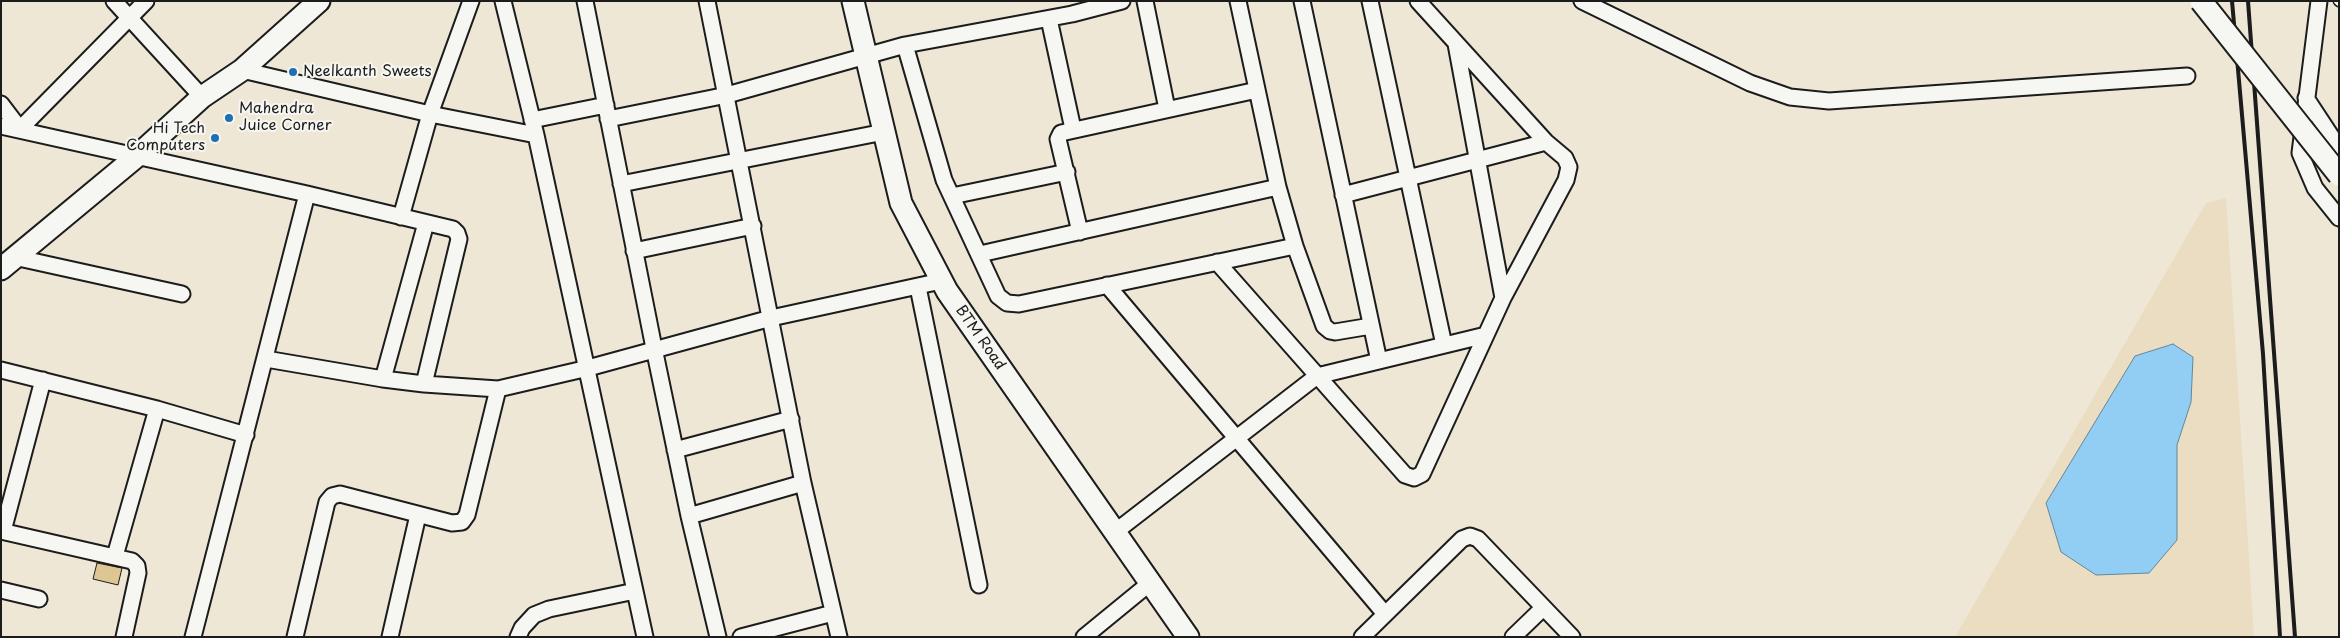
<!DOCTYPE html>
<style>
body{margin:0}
#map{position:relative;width:2340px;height:638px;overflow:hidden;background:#efe7d6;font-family:"Playpen Sans",sans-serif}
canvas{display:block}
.frame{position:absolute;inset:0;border:2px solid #1c1c1c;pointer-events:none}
</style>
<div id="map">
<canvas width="2340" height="638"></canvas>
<div class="frame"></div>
</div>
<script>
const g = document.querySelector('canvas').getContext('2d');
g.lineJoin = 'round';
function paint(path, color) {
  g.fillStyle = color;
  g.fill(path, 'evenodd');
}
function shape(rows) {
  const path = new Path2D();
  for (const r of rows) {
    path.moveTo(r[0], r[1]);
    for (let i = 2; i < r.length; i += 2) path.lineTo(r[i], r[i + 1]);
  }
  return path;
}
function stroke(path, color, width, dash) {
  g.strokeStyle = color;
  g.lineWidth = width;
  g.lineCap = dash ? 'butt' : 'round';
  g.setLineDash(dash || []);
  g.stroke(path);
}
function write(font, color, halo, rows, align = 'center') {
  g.font = font + ' "Playpen Sans",sans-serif';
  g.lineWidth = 4;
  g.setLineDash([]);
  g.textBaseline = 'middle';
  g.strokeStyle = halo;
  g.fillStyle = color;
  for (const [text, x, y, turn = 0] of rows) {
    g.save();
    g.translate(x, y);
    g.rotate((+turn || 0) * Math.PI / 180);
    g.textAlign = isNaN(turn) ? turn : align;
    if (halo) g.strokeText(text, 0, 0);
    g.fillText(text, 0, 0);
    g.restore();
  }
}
paint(shape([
 [2226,198,2254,637,1955,637,2206,203]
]), '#eaddc2');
const water = shape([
 [2173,344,2193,357,2191,402,2177,445,2177,540,2149,573,2096,575,2061,552,2046,503,2135,356,2173,344]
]);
paint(water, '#92cef3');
stroke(water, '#63879d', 1);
const building = shape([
 [97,563,122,568,118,585,93,579,97,563]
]);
paint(building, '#dec594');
stroke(building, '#1c1c1c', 1);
const lane = shape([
 [2338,1,2339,2]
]);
const street = shape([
 [114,1,202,97],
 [503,1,536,135,645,637],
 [585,1,654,348,689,516,718,637],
 [707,1,803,483,839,637],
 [1145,1,1167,109],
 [1238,1,1278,187,1295,246,1324,326,1330,331,1335,332,1371,326],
 [1302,1,1379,361],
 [1370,1,1444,345],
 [1582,1,1750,83,1790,97,1829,101,2187,76],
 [2319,1,2300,153,2315,188,2339,218],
 [1049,19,1073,129],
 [1456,44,1503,298],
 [905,45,944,180,998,296,1007,303,1019,304,1295,246],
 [242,70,430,114,536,135],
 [2306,98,2339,148],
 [1,104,20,129,146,1],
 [608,119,727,95,905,45,1072,14,1122,1],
 [532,120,606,105],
 [1,126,307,194,453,229,457,233,459,239,424,384],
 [621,184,884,132],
 [1343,195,1546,142],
 [952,196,1067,172],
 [401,217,430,114,471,1],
 [1080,232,1058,139,1061,133,1257,90],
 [634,251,753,226],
 [980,254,1278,187],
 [14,257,182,294],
 [1217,262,1405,475,1414,478,1422,474,1503,298,1566,180,1569,167,1565,158,1546,142,1418,1],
 [1107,285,1385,614],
 [918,287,979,585],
 [266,359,383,379,424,384,498,389,588,368,771,318,941,281],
 [1,370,157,409,246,435],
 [383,379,426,223],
 [675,450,791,419],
 [689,516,803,483],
 [1,531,132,561,137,566,138,573,124,637],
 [3,531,43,380],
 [1115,532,1317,376,1486,335],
 [115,556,157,409],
 [1,590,39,599],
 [193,637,307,194],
 [295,637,327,502,332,496,340,494,452,523,462,522,467,515,498,389],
 [390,637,418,515],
 [518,637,522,628,534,615,549,609,635,591],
 [741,637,833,613],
 [1084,637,1150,583],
 [1362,637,1462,539,1470,536,1478,539,1572,637],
 [1513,637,1543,608]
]);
const secondary = shape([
 [853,1,901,203,947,291,1188,637],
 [1,269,136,157,202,97,242,70,319,1]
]);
stroke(lane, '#1c1c1c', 11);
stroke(street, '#1c1c1c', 19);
stroke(secondary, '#1c1c1c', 25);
stroke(lane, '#f6f6f2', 8);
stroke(street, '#f6f6f2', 15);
stroke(secondary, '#f6f6f2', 21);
stroke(shape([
 [2232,1,2263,354,2280,637],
 [2248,1,2295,637]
]), '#1c1c1c', 4);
const secondaryBridge = shape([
 [2201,1,2339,175]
]);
stroke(secondaryBridge, '#1c1c1c', 25, []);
stroke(secondaryBridge, '#f6f6f2', 21);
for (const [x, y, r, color] of [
 [293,72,5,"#1f6fb2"],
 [229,118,5,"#1f6fb2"],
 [215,138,5,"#1f6fb2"]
]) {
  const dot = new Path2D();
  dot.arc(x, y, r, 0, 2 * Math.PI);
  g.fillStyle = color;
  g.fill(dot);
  stroke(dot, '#f6f6f2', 2);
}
write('15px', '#1c1c1c', '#f6f6f2', [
 ["Neelkanth Sweets",303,72],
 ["Mahendra",239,109],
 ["Juice Corner",239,126],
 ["Hi Tech",205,129,"right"],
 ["Computers",205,146,"right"]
], 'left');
write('15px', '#1c1c1c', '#f6f6f2', [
 ["BTM Road",980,338,55]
]);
</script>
